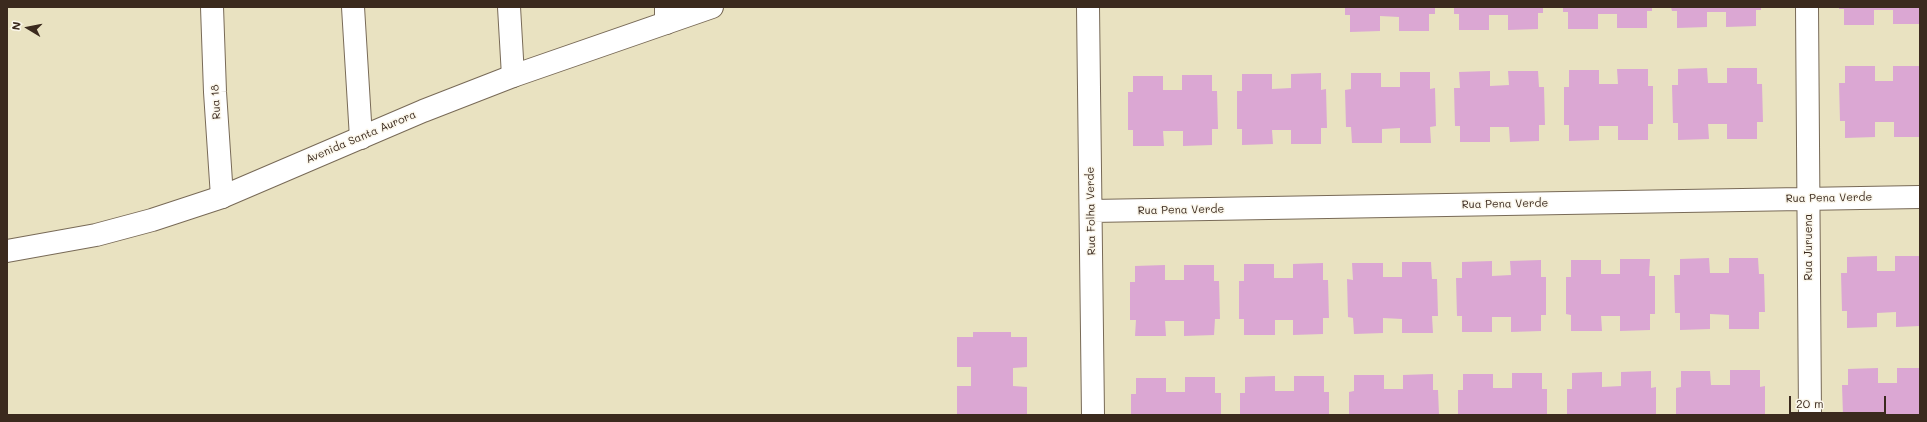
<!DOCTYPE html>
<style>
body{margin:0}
#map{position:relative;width:1927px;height:422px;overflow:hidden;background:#e9e2c1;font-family:Mali,sans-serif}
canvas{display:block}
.frame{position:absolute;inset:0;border:8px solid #3b2a1e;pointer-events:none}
.north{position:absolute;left:8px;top:8px;width:40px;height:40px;-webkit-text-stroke:3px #fbf7ec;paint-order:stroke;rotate:280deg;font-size:11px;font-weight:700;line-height:16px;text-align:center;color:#3b2a1e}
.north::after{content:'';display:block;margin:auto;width:14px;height:18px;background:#3b2a1e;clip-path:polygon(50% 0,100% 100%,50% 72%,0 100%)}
.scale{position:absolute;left:1789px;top:396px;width:97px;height:18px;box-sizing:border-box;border:2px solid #3b2a1e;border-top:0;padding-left:5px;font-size:12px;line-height:14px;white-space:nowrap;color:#3b2a1e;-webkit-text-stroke:3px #fbf7ec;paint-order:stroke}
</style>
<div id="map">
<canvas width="1927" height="422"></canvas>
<div class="frame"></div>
<div class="north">N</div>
<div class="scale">20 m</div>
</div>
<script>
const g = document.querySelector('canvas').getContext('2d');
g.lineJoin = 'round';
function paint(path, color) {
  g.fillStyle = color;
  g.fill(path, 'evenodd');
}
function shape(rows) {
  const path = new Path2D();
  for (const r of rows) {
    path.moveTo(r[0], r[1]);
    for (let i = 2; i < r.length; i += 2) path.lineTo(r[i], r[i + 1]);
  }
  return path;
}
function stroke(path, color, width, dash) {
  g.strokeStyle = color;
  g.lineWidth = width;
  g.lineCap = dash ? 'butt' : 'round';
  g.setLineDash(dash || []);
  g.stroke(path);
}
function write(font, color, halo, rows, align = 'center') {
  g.font = font + ' Mali,sans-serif';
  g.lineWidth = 3;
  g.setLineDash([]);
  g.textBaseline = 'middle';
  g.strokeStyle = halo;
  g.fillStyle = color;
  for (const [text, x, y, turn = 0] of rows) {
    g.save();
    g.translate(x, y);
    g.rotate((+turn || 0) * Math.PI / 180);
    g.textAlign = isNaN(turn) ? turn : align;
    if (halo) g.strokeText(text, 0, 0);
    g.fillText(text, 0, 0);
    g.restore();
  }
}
paint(shape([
 [1345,7,1435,7,1435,14,1429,14,1429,31,1399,31,1399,17,1380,16,1380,31,1350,32,1350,15,1345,15],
 [1454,7,1543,7,1543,13,1538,13,1538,29,1508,30,1508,15,1489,15,1489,30,1459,30,1459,14,1454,14],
 [1563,7,1652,7,1652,11,1647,11,1647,28,1617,28,1617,14,1598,14,1598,29,1568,29,1568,12,1563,12],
 [1671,7,1761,7,1761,10,1756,10,1756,26,1726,27,1726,12,1707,12,1707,27,1677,28,1677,11,1672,11],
 [1839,7,1920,7,1920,24,1893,24,1893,10,1874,10,1874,25,1844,25,1844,9,1839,9],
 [1845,66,1875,66,1875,81,1893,81,1893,66,1920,66,1920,137,1894,137,1894,122,1875,122,1875,137,1845,138,1845,121,1840,121,1839,83,1845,83],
 [1707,68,1708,83,1727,83,1727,68,1757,68,1757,84,1762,84,1763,122,1757,122,1757,139,1727,139,1727,124,1708,124,1709,139,1678,140,1678,123,1673,123,1672,85,1678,85,1678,69],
 [1617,69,1648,69,1648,86,1653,86,1653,124,1648,124,1648,140,1618,140,1618,126,1599,126,1599,140,1569,141,1569,125,1564,125,1564,87,1569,87,1569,70,1599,70,1599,84,1618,84],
 [1490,71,1490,86,1509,85,1508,71,1538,71,1539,87,1544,87,1545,125,1539,125,1539,141,1510,142,1509,127,1490,127,1490,142,1460,142,1460,126,1455,126,1454,88,1460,88,1459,72],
 [1400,72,1430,72,1430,89,1435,88,1436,126,1430,127,1431,143,1400,143,1400,128,1382,129,1382,143,1352,143,1351,127,1346,127,1345,90,1351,89,1351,73,1381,73,1381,87,1400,87],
 [1321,73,1321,90,1326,89,1327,128,1321,128,1321,144,1291,144,1291,130,1272,130,1273,144,1242,145,1242,129,1237,129,1237,91,1242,91,1242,74,1272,74,1272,89,1291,88,1291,74],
 [1182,75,1212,75,1212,91,1217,91,1218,129,1212,129,1212,145,1183,146,1183,131,1163,131,1164,146,1133,146,1133,130,1128,130,1128,92,1133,92,1133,76,1163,76,1163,90,1182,90],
 [1877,256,1877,271,1895,271,1895,256,1920,256,1920,326,1896,327,1896,312,1877,313,1877,327,1847,328,1847,311,1842,311,1841,273,1847,273,1847,257],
 [1709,258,1710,273,1729,273,1729,258,1758,258,1759,274,1764,274,1765,312,1759,312,1759,329,1729,329,1729,315,1710,314,1710,329,1680,330,1680,313,1675,313,1674,275,1680,275,1680,259],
 [1620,259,1650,259,1649,276,1655,276,1655,314,1650,314,1650,330,1620,331,1620,316,1601,316,1602,331,1571,331,1571,315,1566,314,1566,277,1571,277,1571,260,1601,260,1601,274,1620,274],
 [1541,260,1541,277,1546,277,1546,315,1541,315,1541,331,1511,332,1511,317,1492,317,1492,332,1462,332,1462,316,1457,316,1456,278,1462,278,1462,262,1492,261,1492,276,1511,275,1510,261],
 [1402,262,1431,262,1432,279,1437,279,1438,316,1432,316,1433,333,1402,333,1402,319,1383,318,1383,333,1354,334,1353,318,1348,317,1347,279,1353,280,1352,263,1383,263,1383,277,1402,277],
 [1323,263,1323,280,1328,280,1329,318,1323,318,1323,334,1293,335,1293,320,1275,320,1275,335,1244,335,1244,319,1239,319,1239,281,1244,281,1244,264,1274,264,1274,278,1293,278,1293,264],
 [1165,265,1165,280,1184,280,1184,265,1214,265,1214,281,1219,281,1220,319,1215,319,1214,335,1184,336,1184,321,1165,321,1166,336,1135,336,1136,320,1130,320,1130,282,1135,282,1135,266],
 [973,332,1011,332,1011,337,1027,337,1027,367,1013,368,1013,386,1027,387,1027,415,957,415,957,386,971,386,971,367,957,367,957,337,973,337],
 [1878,368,1878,383,1897,383,1897,368,1920,368,1920,415,1843,415,1842,385,1848,385,1848,369],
 [1730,370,1760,370,1760,387,1765,386,1765,415,1676,415,1676,388,1681,387,1681,371,1710,371,1711,385,1730,385],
 [1651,371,1651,388,1656,387,1656,415,1567,415,1567,389,1572,389,1572,373,1602,372,1602,387,1621,386,1621,372],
 [1512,373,1542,373,1542,389,1547,389,1547,415,1458,415,1458,390,1463,390,1463,374,1493,374,1493,388,1512,388],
 [1433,374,1433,390,1438,390,1439,415,1349,415,1349,392,1354,391,1354,375,1384,375,1384,389,1403,389,1403,375],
 [1275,376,1275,391,1294,391,1294,376,1324,376,1324,392,1329,392,1329,415,1240,415,1240,393,1245,393,1245,377],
 [1185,377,1215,377,1215,393,1221,393,1221,415,1131,415,1131,394,1136,394,1136,378,1166,378,1166,392,1185,392]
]), '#dba7d3');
const street = shape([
 [212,7,215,92,222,197],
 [353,7,361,138],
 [509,7,513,76],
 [666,7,666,23],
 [1088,7,1093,415],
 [1807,7,1810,415],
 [1091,211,1920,197]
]);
const secondary = shape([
 [7,251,96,235,152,220,222,197,423,111,513,76,712,7]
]);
stroke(street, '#786a57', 24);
stroke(secondary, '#786a57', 24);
stroke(street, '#fff', 22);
stroke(secondary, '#fff', 22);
write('11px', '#3b2a1e', '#fbf7ec', [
 ["Rua 18",216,102,-93],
 ["Avenida Santa Aurora",361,137,-23],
 ["Rua Pena Verde",1829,198,-1],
 ["Rua Pena Verde",1505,204,-1],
 ["Rua Pena Verde",1181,210,-1],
 ["Rua Folha Verde",1091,211,-91],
 ["Rua Juruena",1809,247,-90]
]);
</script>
